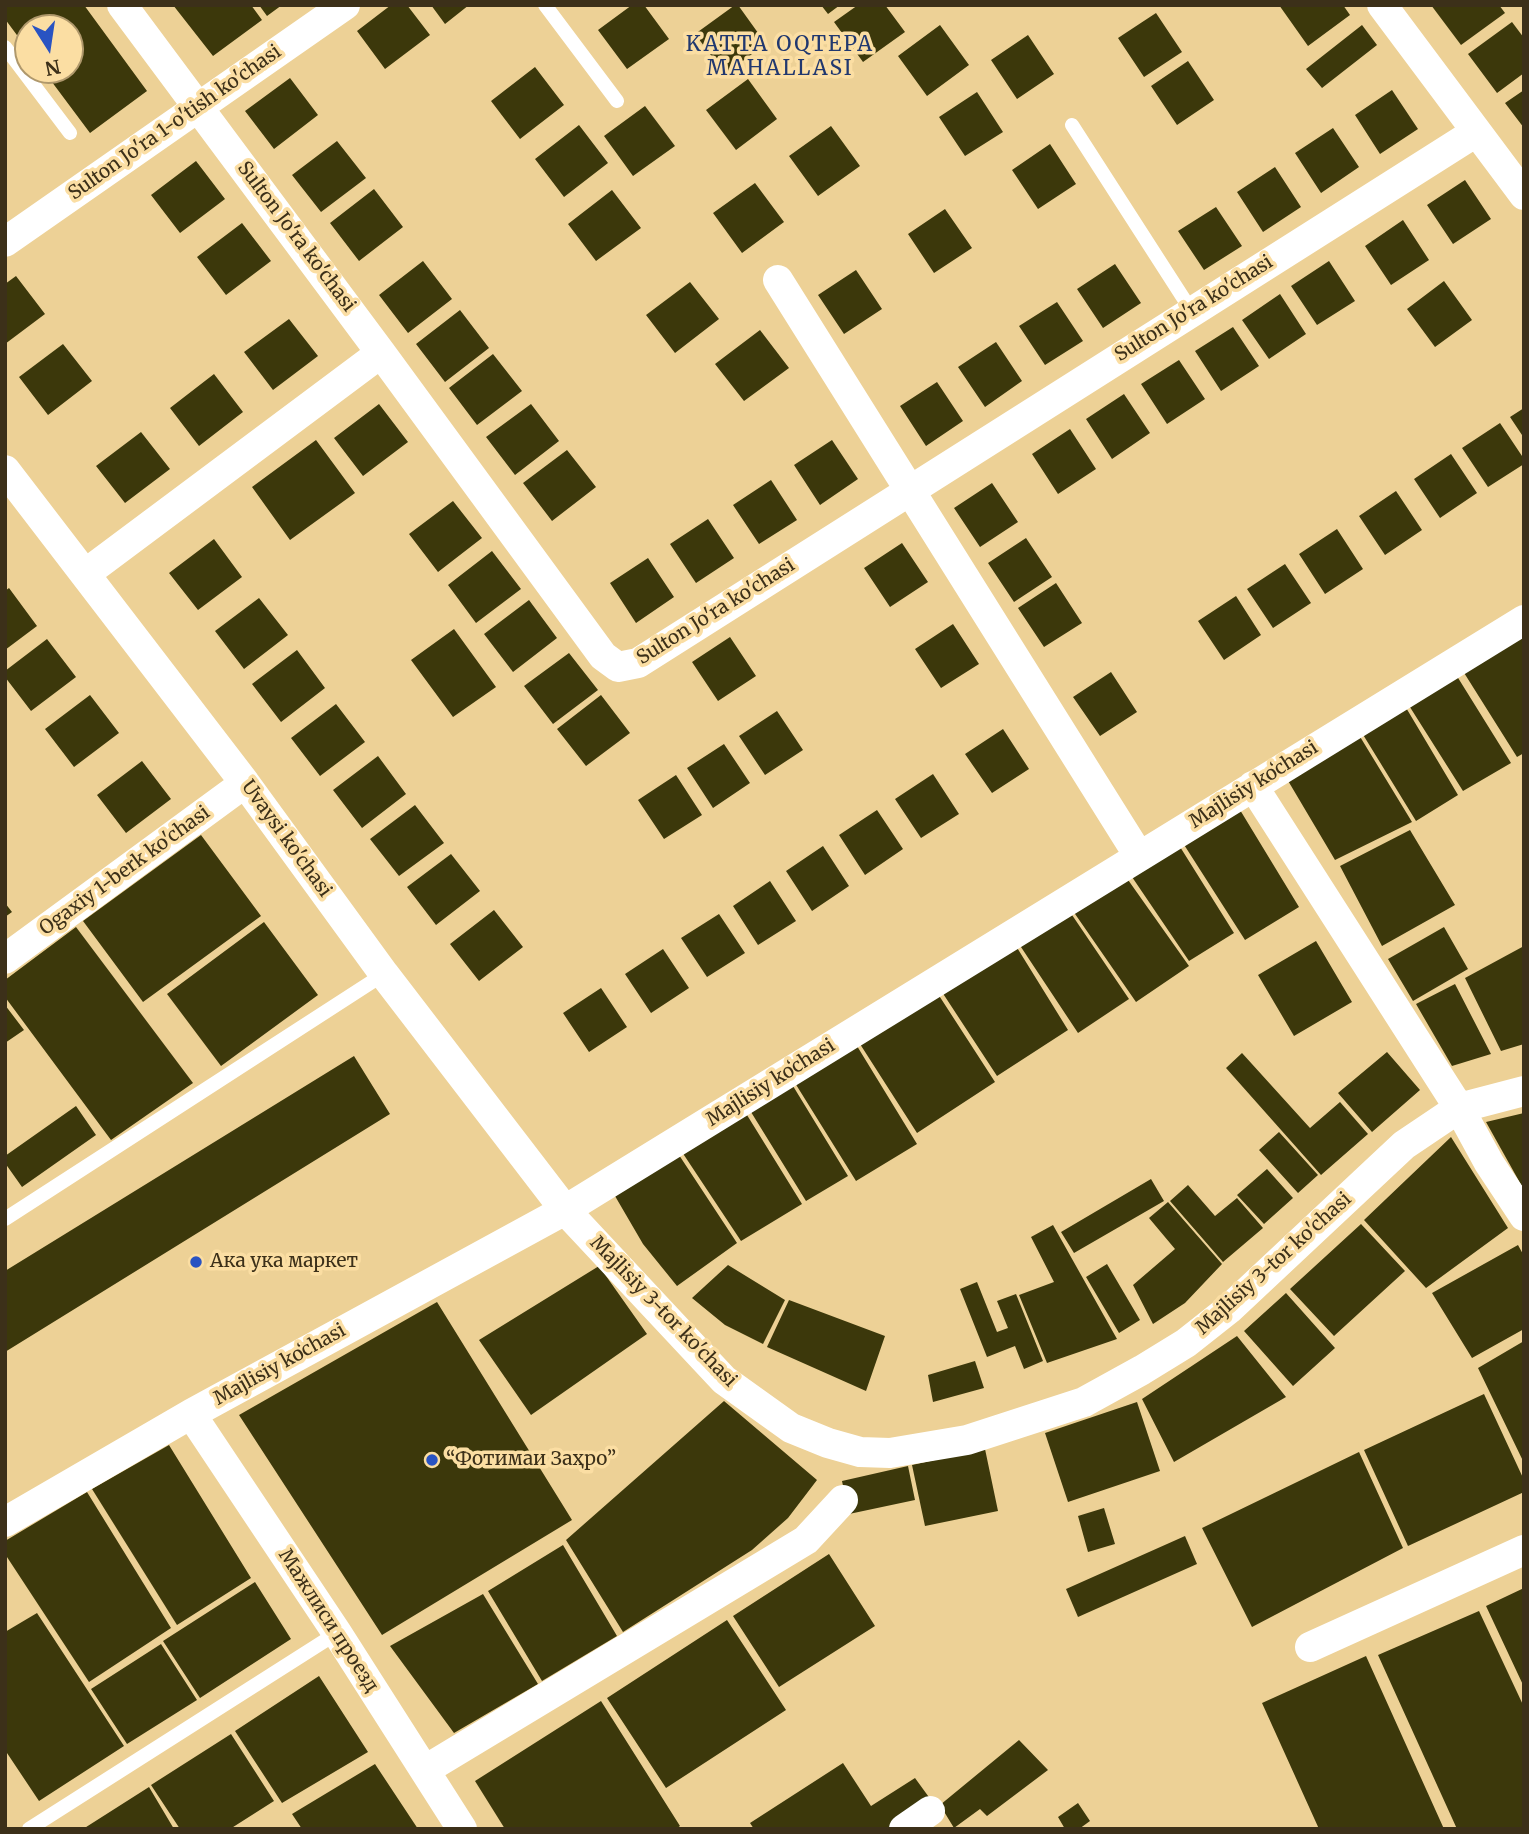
<!DOCTYPE html>
<meta charset="utf-8">
<style>
body{margin:0}
#map{position:relative;width:1529px;height:1834px;overflow:hidden;background:#edd196;font-family:Merriweather,serif}
canvas{display:block}
.frame{position:absolute;inset:0;border:7px solid #3c3019;pointer-events:none}
.north{position:absolute;left:14px;top:14px;width:70px;height:70px;box-sizing:border-box;background:#fbdea3;border:2px solid #af986c;border-radius:50%;rotate:168deg;font-size:19px;font-weight:700;line-height:28px;text-align:center;color:#3c3019}
.north::after{content:'';display:block;margin:auto;width:24px;height:32px;background:#2953c2;clip-path:polygon(50% 0,100% 100%,50% 72%,0 100%)}
</style>
<div id="map">
<canvas width="1529" height="1834"></canvas>
<div class="frame"></div>
<div class="north">N</div>
</div>
<script>
const g = document.querySelector('canvas').getContext('2d');
g.lineJoin = 'round';
function paint(path, color) {
  g.fillStyle = color;
  g.fill(path, 'evenodd');
}
function shape(rows) {
  const path = new Path2D();
  for (const r of rows) {
    path.moveTo(r[0], r[1]);
    for (let i = 2; i < r.length; i += 2) path.lineTo(r[i], r[i + 1]);
  }
  return path;
}
function stroke(path, color, width, dash) {
  g.strokeStyle = color;
  g.lineWidth = width;
  g.lineCap = dash ? 'butt' : 'round';
  g.setLineDash(dash || []);
  g.stroke(path);
}
function write(font, color, halo, rows, align = 'center') {
  g.font = font + ' Merriweather,serif';
  g.lineWidth = 7;
  g.setLineDash([]);
  g.textBaseline = 'middle';
  g.strokeStyle = halo;
  g.fillStyle = color;
  for (const [text, x, y, turn = 0] of rows) {
    g.save();
    g.translate(x, y);
    g.rotate((+turn || 0) * Math.PI / 180);
    g.textAlign = isNaN(turn) ? turn : align;
    if (halo) g.strokeText(text, 0, 0);
    g.fillText(text, 0, 0);
    g.restore();
  }
}
paint(shape([
 [5,5,84,5,147,91,90,133,43,70,70,70,70,28,28,28,28,50,5,19],
 [173,5,251,5,262,20,213,56],
 [259,5,282,5,267,16],
 [391,5,407,5,430,35,385,69,357,31],
 [431,5,469,5,445,24],
 [632,5,644,5,669,39,627,69,598,30],
 [735,5,738,5,766,44,725,74,695,34],
 [821,5,840,5,828,14],
 [858,5,885,5,905,32,863,62,834,22],
 [1279,5,1343,5,1350,15,1308,46],
 [1431,5,1499,5,1505,13,1461,45],
 [1156,13,1182,52,1144,77,1118,38],
 [1512,22,1524,38,1524,73,1497,93,1468,54],
 [940,25,969,65,927,96,898,56],
 [1362,25,1377,45,1322,88,1306,69],
 [1028,35,1054,74,1017,99,991,60],
 [1188,61,1214,100,1177,125,1151,86],
 [535,67,564,105,520,139,491,101],
 [290,78,318,115,274,149,245,111],
 [748,79,777,119,736,150,706,110],
 [1392,90,1418,129,1380,154,1355,115],
 [1524,90,1524,128,1505,103],
 [977,92,1003,132,965,156,939,117],
 [645,106,675,146,633,176,604,136],
 [579,125,608,163,564,197,535,159],
 [831,126,860,166,818,196,789,156],
 [1333,128,1359,167,1321,193,1295,153],
 [337,141,366,178,321,212,292,175],
 [1050,144,1076,184,1038,209,1012,170],
 [196,161,225,199,180,233,151,195],
 [1275,167,1301,207,1263,232,1237,192],
 [1465,180,1491,219,1453,244,1427,205],
 [755,183,784,222,742,253,713,213],
 [374,189,403,227,359,261,330,223],
 [612,190,641,228,596,261,568,224],
 [1216,207,1242,246,1204,270,1178,231],
 [945,209,972,248,934,273,908,234],
 [1403,220,1429,260,1391,285,1365,246],
 [242,223,271,261,226,295,197,257],
 [423,261,452,299,408,333,379,295],
 [1329,261,1355,301,1317,325,1291,286],
 [1115,264,1141,303,1103,328,1077,289],
 [856,270,882,309,844,334,818,295],
 [16,276,45,314,5,344,5,284],
 [1444,281,1472,320,1435,347,1407,309],
 [690,282,719,319,675,353,646,315],
 [1280,294,1306,334,1269,359,1242,320],
 [1057,302,1083,341,1045,365,1019,326],
 [460,310,489,348,445,382,416,344],
 [289,319,318,356,273,390,244,352],
 [1233,327,1259,366,1221,391,1195,351],
 [760,330,789,368,744,401,715,364],
 [996,342,1022,381,985,407,958,367],
 [63,344,92,381,48,415,19,377],
 [493,354,522,391,477,425,449,388],
 [1179,360,1205,399,1167,424,1141,384],
 [214,374,243,412,199,446,170,408],
 [937,382,963,421,926,446,900,406],
 [1124,394,1150,433,1112,459,1086,419],
 [379,404,408,442,363,476,334,438],
 [531,404,559,441,515,475,486,437],
 [1524,408,1524,438,1510,417],
 [1500,423,1524,459,1524,464,1488,487,1462,448],
 [1070,429,1096,469,1058,494,1032,454],
 [141,432,170,469,125,503,96,466],
 [316,440,355,493,290,540,252,487],
 [832,440,858,479,820,505,794,465],
 [567,450,596,487,552,521,523,483],
 [1451,454,1477,493,1440,518,1414,479],
 [771,480,797,520,759,544,733,505],
 [992,483,1018,522,980,547,954,508],
 [1396,491,1422,530,1385,555,1359,516],
 [453,501,482,538,438,572,409,534],
 [708,519,734,558,696,583,670,544],
 [1337,529,1363,569,1325,594,1299,554],
 [1026,538,1052,577,1014,602,988,563],
 [214,539,242,577,198,610,169,573],
 [902,543,928,582,890,607,864,568],
 [492,551,521,589,476,623,448,585],
 [648,558,674,597,636,623,610,583],
 [1285,564,1311,603,1273,628,1247,589],
 [1056,583,1082,623,1044,647,1018,608],
 [9,588,37,626,5,650,5,591],
 [1236,596,1261,635,1224,660,1198,621],
 [259,598,288,635,244,669,215,631],
 [529,600,557,638,513,672,484,634],
 [953,624,979,664,941,688,915,649],
 [454,629,496,687,453,717,411,660],
 [1520,634,1524,639,1524,753,1517,757,1461,668],
 [730,637,756,676,718,701,692,662],
 [47,639,76,677,31,711,5,677,5,671],
 [297,650,325,688,281,722,252,684],
 [569,653,598,690,553,724,524,686],
 [1111,672,1137,712,1100,736,1073,697],
 [1455,673,1511,763,1463,791,1408,704],
 [90,695,119,733,74,767,45,729],
 [601,695,630,733,586,766,557,729],
 [336,704,365,742,320,776,291,738],
 [1405,706,1458,795,1416,821,1362,733],
 [777,711,803,750,765,775,739,736],
 [1003,729,1029,769,992,793,965,754],
 [1359,735,1412,822,1335,860,1287,779],
 [724,744,750,783,713,808,687,768],
 [378,756,406,794,362,828,333,790],
 [142,761,171,799,126,833,97,795],
 [933,774,959,814,921,838,895,799],
 [676,775,702,815,664,839,638,800],
 [415,805,444,843,399,876,370,839],
 [1237,805,1299,907,1245,940,1181,840],
 [877,810,903,849,865,875,839,835],
 [1410,830,1455,905,1382,946,1340,866],
 [201,835,261,916,143,1002,83,921],
 [1177,842,1234,933,1189,961,1130,874],
 [823,846,849,886,812,911,786,871],
 [451,854,480,891,436,925,407,887],
 [1126,877,1189,966,1136,1002,1073,911],
 [770,881,796,921,758,945,733,906],
 [5,903,12,912,5,917],
 [494,910,523,947,479,981,450,944],
 [1070,912,1129,999,1078,1033,1019,944],
 [719,914,745,953,707,977,681,938],
 [264,922,318,995,221,1066,167,994],
 [76,927,193,1083,111,1140,5,997,5,980],
 [1444,927,1468,969,1413,1001,1388,959],
 [1316,941,1352,1002,1294,1036,1258,975],
 [1016,946,1068,1030,997,1076,942,992],
 [1524,946,1524,1044,1501,1051,1465,978],
 [663,949,689,988,651,1013,625,974],
 [1455,984,1491,1054,1452,1066,1416,1004],
 [601,988,627,1027,589,1052,563,1013],
 [938,994,995,1082,917,1133,860,1044],
 [5,1005,24,1030,5,1043],
 [857,1046,917,1144,856,1181,795,1083],
 [1387,1052,1420,1090,1372,1132,1338,1093],
 [1242,1053,1310,1128,1340,1102,1368,1134,1321,1175,1226,1068],
 [354,1056,390,1114,5,1352,5,1271],
 [793,1086,848,1176,806,1201,751,1112],
 [76,1106,96,1135,22,1187,5,1163,5,1156],
 [1524,1113,1524,1190,1486,1122],
 [747,1115,802,1204,741,1241,682,1152],
 [1279,1132,1318,1175,1298,1193,1259,1150],
 [1451,1137,1508,1228,1426,1288,1364,1220],
 [679,1155,737,1243,677,1286,643,1244,615,1196],
 [1267,1169,1293,1198,1264,1224,1237,1195],
 [1151,1179,1164,1201,1074,1253,1061,1232],
 [1188,1185,1215,1216,1237,1198,1263,1228,1223,1262,1170,1201],
 [1168,1202,1222,1264,1185,1303,1153,1324,1133,1285,1175,1249,1149,1218],
 [1361,1224,1405,1271,1334,1336,1290,1289],
 [1053,1225,1117,1339,1047,1363,1019,1295,1054,1282,1031,1237],
 [1518,1245,1524,1256,1524,1329,1472,1358,1432,1293],
 [1107,1264,1140,1320,1119,1333,1086,1277],
 [728,1265,785,1300,763,1344,725,1325,692,1298],
 [599,1266,647,1334,531,1415,479,1340],
 [977,1282,997,1332,1008,1328,997,1301,1016,1294,1043,1361,1024,1369,1015,1346,987,1357,960,1289],
 [1286,1293,1335,1348,1293,1386,1244,1331],
 [789,1300,885,1336,866,1391,767,1347],
 [437,1302,572,1520,382,1635,239,1415],
 [1237,1336,1286,1397,1174,1462,1142,1399],
 [1524,1341,1524,1463,1478,1368],
 [975,1361,984,1388,933,1402,928,1375],
 [1484,1394,1524,1480,1524,1492,1408,1546,1364,1450],
 [724,1401,817,1480,788,1518,752,1550,623,1632,566,1540],
 [1137,1402,1160,1471,1068,1502,1045,1433],
 [169,1445,251,1578,177,1625,92,1489],
 [985,1449,998,1511,925,1526,912,1465],
 [1359,1452,1403,1548,1252,1627,1202,1528],
 [908,1466,915,1500,849,1514,842,1481],
 [87,1492,171,1628,89,1682,5,1554,5,1541],
 [1104,1508,1115,1544,1088,1552,1078,1516],
 [1185,1536,1197,1564,1078,1617,1066,1589],
 [563,1545,617,1636,542,1681,488,1591],
 [829,1554,875,1626,779,1687,733,1616],
 [255,1582,291,1639,200,1698,163,1641],
 [1524,1588,1524,1687,1486,1606],
 [483,1594,538,1684,454,1733,390,1646],
 [1479,1611,1524,1707,1524,1829,1457,1829,1378,1655],
 [37,1613,124,1746,39,1801,5,1750,5,1632],
 [727,1620,786,1710,666,1788,607,1698],
 [161,1644,197,1700,127,1744,91,1689],
 [1366,1656,1444,1829,1319,1829,1262,1703],
 [319,1676,368,1752,282,1803,235,1731],
 [601,1701,680,1826,676,1829,505,1829,475,1781],
 [231,1734,274,1801,230,1829,180,1829,151,1785],
 [1019,1740,1048,1770,987,1816,980,1809,954,1828,940,1805],
 [843,1763,871,1806,915,1778,931,1800,888,1829,754,1829,750,1823],
 [375,1764,418,1829,302,1829,292,1814],
 [149,1787,174,1829,83,1829],
 [1078,1803,1090,1821,1079,1829,1065,1829,1058,1817]
]), '#3c380b');
stroke(shape([
 [545,5,617,101],
 [5,47,70,133],
 [1072,125,1191,310],
 [5,1219,384,974],
 [29,1829,337,1633]
]), '#fff', 14);
stroke(shape([
 [122,5,381,353,603,656,618,667,638,663,1476,132],
 [1382,5,1524,195],
 [5,242,345,5],
 [778,280,1139,856],
 [5,470,245,783,384,974,565,1210,724,1380,791,1428,828,1443,860,1452,890,1453,967,1440,1084,1402,1142,1370,1186,1343,1229,1309,1404,1145,1459,1108,1524,1091],
 [85,574,381,353],
 [1253,786,1459,1108,1489,1163,1524,1216],
 [5,959,245,783],
 [191,1414,337,1633,462,1829],
 [5,1522,191,1414,565,1210,1524,620],
 [1310,1647,1524,1550],
 [425,1770,806,1540,843,1500],
 [904,1829,930,1811]
]), '#fff', 30);
for (const [x, y, r, color] of [
 [196,1262,7,"#2953c2"],
 [432,1460,7,"#2953c2"]
]) {
  const dot = new Path2D();
  dot.arc(x, y, r, 0, 2 * Math.PI);
  g.fillStyle = color;
  g.fill(dot);
  stroke(dot, '#fbdea3', 2.5);
}
write('19px', '#3c3019', '#fbdea3', [
 ["Sulton Jo'ra 1-o'tish ko'chasi",175,123,-35],
 ["Sulton Jo'ra ko'chasi",296,237,53],
 ["Sulton Jo'ra ko'chasi",1194,309,-32],
 ["Sulton Jo'ra ko'chasi",716,612,-32],
 ["Majlisiy koʻchasi",1254,785,-32],
 ["Uvaysi ko'chasi",286,839,54],
 ["Ogaxiy 1-berk ko'chasi",125,871,-36],
 ["Majlisiy koʻchasi",771,1083,-32],
 ["Majlisiy 3-tor ko'chasi",1274,1264,-42],
 ["Majlisiy 3-tor ko'chasi",663,1312,46],
 ["Majlisiy koʻchasi",280,1365,-29],
 ["Мажлиси проезд",328,1621,57]
]);
write('19px', '#3c3019', '#fbdea3', [
 ["Ака ука маркет",210,1262],
 ["“Фотимаи Заҳро”",446,1460]
], 'left');
g.letterSpacing = '2px';
write('21px', '#21386f', '#fbdea3', [
 ["KATTA OQTEPA",780,45],
 ["MAHALLASI",780,69]
]);
g.letterSpacing = '0px';
</script>
